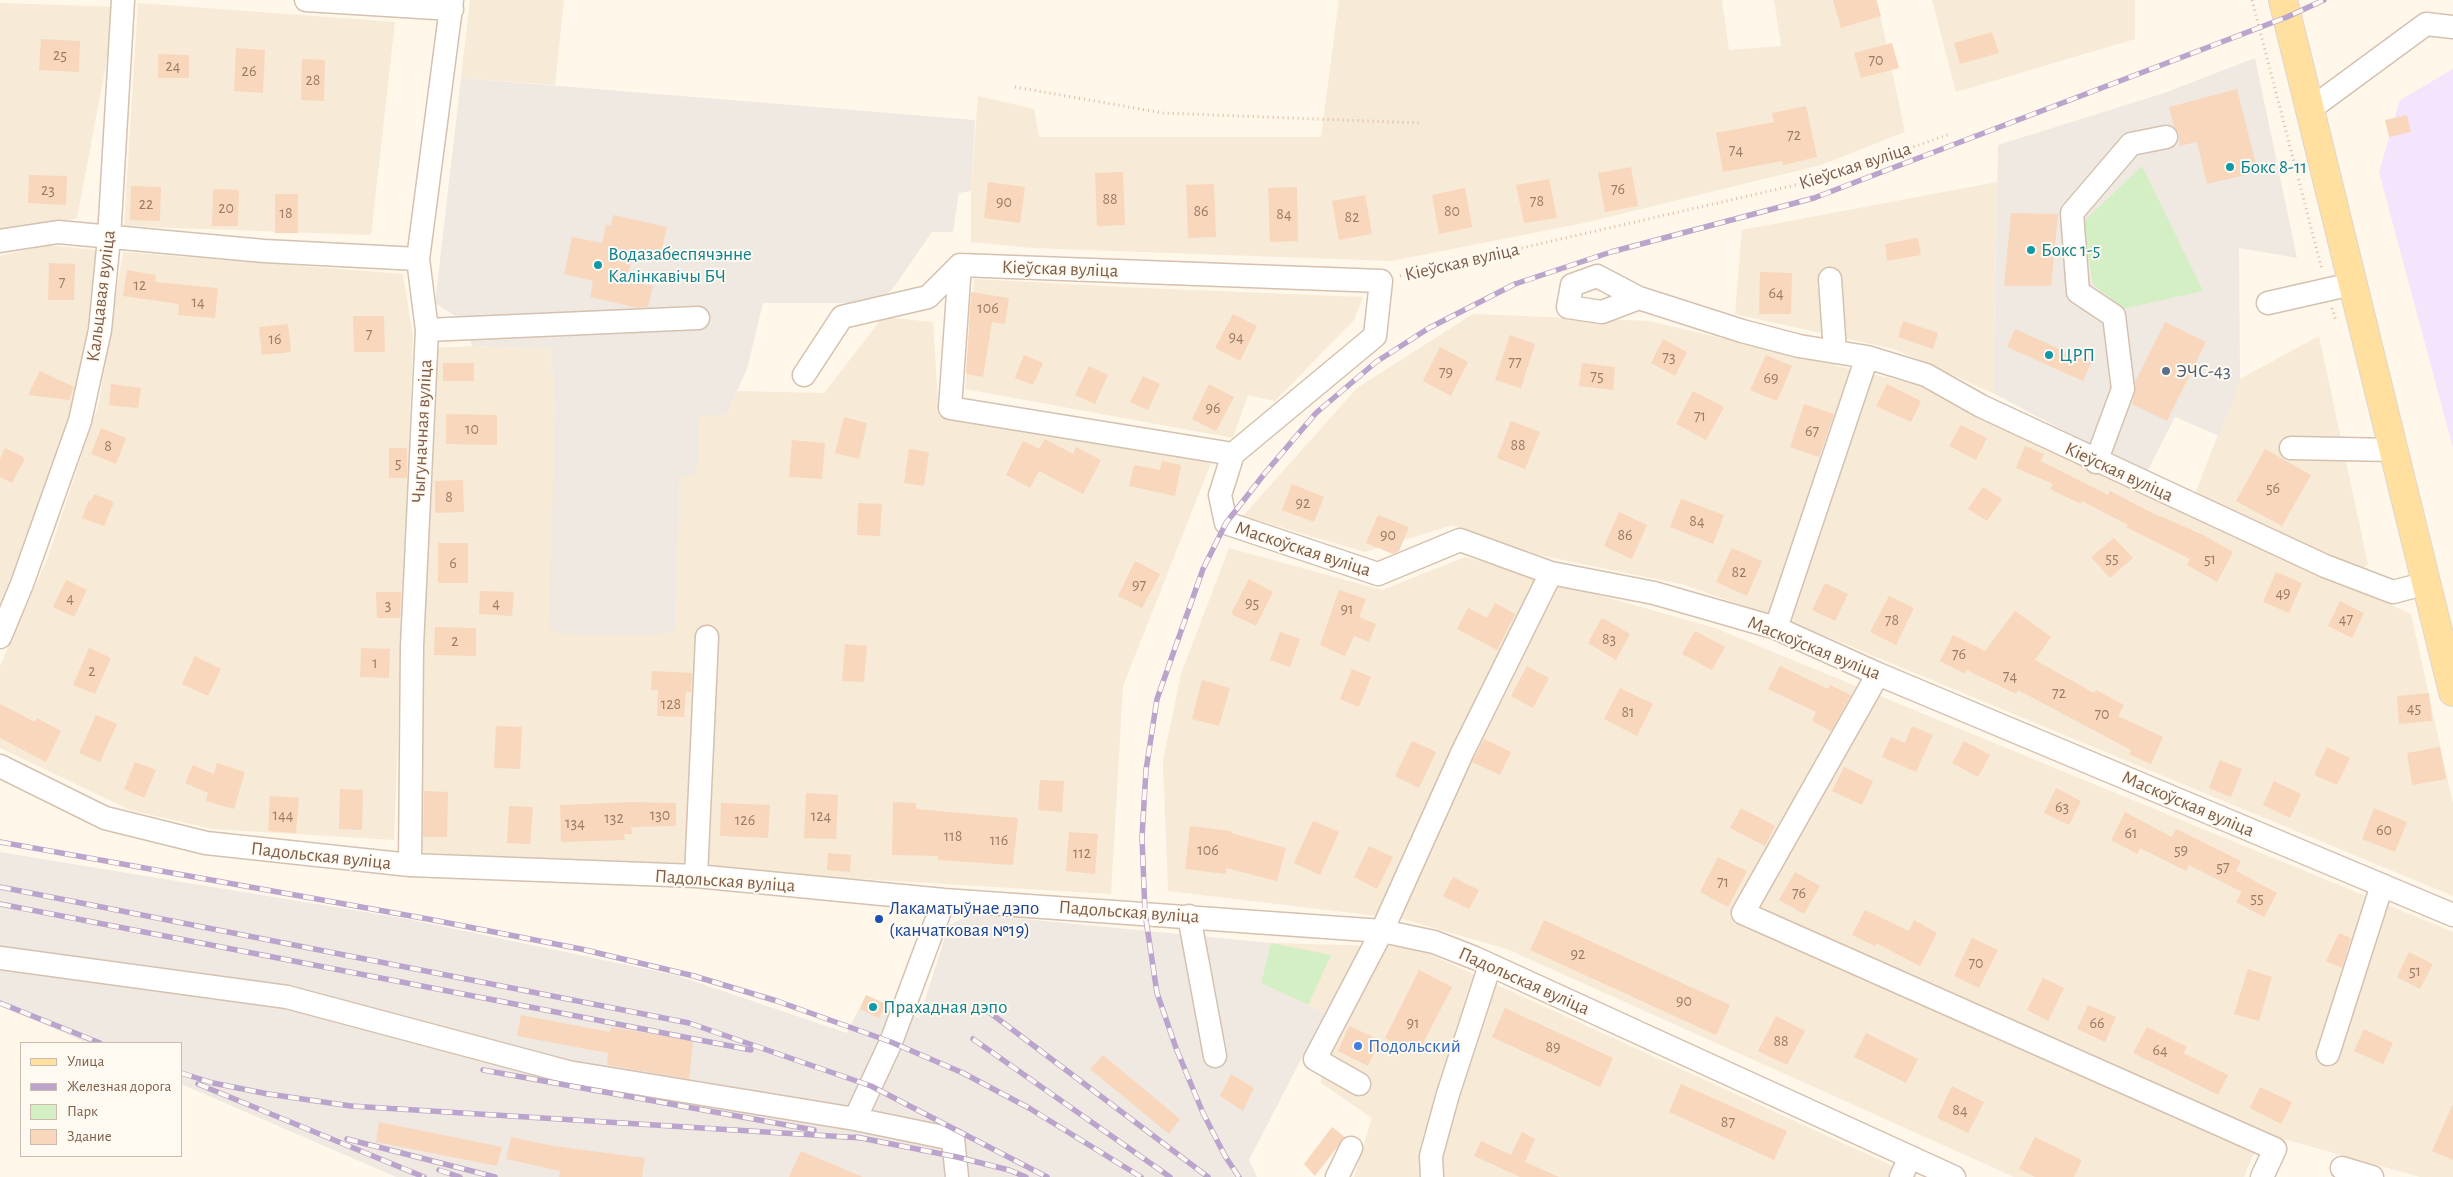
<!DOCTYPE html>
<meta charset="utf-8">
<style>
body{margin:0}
#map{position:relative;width:2453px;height:1177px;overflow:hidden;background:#fff7e9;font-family:"Alegreya Sans",sans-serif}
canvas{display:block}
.legend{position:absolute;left:20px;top:1042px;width:162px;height:115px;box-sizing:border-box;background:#fffaf1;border:1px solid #cbbbad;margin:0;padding:6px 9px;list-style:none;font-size:15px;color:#7d5d48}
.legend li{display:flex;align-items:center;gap:10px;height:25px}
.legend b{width:25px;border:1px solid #cbbbad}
</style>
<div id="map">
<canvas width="2453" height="1177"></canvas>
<ul class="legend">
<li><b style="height:6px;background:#ffe09f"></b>Улица</li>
<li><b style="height:6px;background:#bba4cc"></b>Железная дорога</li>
<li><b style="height:14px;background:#d4efc4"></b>Парк</li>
<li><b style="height:14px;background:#f8d7bd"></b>Здание</li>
</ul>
</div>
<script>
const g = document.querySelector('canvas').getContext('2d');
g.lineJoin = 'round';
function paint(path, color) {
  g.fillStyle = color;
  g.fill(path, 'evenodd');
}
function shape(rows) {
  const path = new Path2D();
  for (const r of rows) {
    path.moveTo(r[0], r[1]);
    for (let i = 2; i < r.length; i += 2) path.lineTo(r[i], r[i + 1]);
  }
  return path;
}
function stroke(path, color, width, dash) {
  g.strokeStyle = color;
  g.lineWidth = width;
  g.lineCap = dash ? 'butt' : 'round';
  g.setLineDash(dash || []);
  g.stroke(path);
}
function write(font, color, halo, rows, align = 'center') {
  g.font = font + ' "Alegreya Sans",sans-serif';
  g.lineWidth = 4;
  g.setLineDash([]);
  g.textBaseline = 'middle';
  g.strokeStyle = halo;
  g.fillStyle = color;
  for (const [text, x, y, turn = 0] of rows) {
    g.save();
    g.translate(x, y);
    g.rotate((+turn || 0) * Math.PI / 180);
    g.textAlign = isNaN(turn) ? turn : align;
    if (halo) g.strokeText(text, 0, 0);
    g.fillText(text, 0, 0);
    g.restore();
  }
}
paint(shape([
 [470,0,564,0,555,85,461,78],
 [1339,0,1722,0,1729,50,1781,46,1774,0,1877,0,1905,132,1821,165,1584,223,1391,261,1033,248,971,242,971,191,978,96,1034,109,1039,137,1321,137],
 [1932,0,2135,0,2135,39,1956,92],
 [0,3,117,7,77,218,0,237],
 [138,3,395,22,371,235,124,226],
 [1997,182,1993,393,1894,349,1735,314,1742,230],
 [47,245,96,250,83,382,0,607,0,256],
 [123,252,403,274,413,337,394,840,213,829,130,810,0,748,0,666,48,557,99,403],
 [974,279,1142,288,1363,297,1354,320,1275,401,1248,395,1233,438,965,389],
 [1473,314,1649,321,1918,385,1975,417,2411,614,2453,804,2453,896,1816,632,1685,585,1539,555,1453,525,1365,552,1243,516,1357,388],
 [883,317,933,322,939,416,1211,463,1123,686,1111,894,415,852,431,348,472,346,551,349,555,416,675,628,680,478,699,464,700,415,726,415,737,391,824,393],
 [2319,336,2368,564,2359,572,2194,496,2240,379],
 [1229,548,1382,590,1465,557,1715,628,2453,932,2453,1177,2420,1177,2262,1133,2244,1177,2014,1177,1507,949,1403,919,1168,891,1163,761,1181,674],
 [1271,943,1414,947,1917,1177,1354,1177,1372,1118,1321,1083,1325,1013,1261,983]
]), '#f7ead6');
paint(shape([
 [2255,58,2297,258,2239,248,2240,379,2219,436,2175,417,2146,474,1993,393,1998,145,2164,93],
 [461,78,975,120,971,191,959,193,953,232,932,232,894,287,877,303,763,303,747,369,726,415,700,415,699,464,692,475,680,478,675,628,666,634,563,634,549,627,555,416,551,349,472,346,466,323,435,303],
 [0,852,407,919,675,975,847,1033,866,995,919,1018,949,925,972,914,1271,943,1261,983,1325,1013,1249,1160,1257,1177,396,1177,181,1084,181,1043,87,1043,0,1005]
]), '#f0e9e2');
paint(shape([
 [2453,69,2453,448,2379,172,2400,100]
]), '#f4e5fc');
paint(shape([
 [2142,166,2203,291,2123,309,2093,284,2082,223],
 [1271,943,1331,955,1308,1005,1261,983]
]), '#d4efc4');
paint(shape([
 [1833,0,1876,0,1881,16,1841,28],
 [1992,32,1999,53,1960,64,1954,43],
 [41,39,80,41,79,72,39,70],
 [1892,43,1899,68,1861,78,1854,53],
 [236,48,265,50,263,93,234,91],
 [158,54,189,55,189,78,158,78],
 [302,59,325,60,324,101,301,100],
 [2237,89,2258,172,2207,184,2197,142,2179,146,2179,134,2174,127,2169,107],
 [1806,106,1817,157,1783,165,1782,161,1723,172,1716,133,1774,122,1772,113],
 [2407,115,2411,132,2389,137,2385,120],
 [1631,167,1638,206,1605,212,1598,173],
 [1123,172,1125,225,1097,226,1095,173],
 [29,175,67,176,66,205,28,203],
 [1549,179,1557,218,1524,223,1516,185],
 [988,182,1025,187,1020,223,984,218],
 [1214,184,1216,237,1188,238,1186,185],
 [131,186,161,187,160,221,130,220],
 [1297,187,1298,241,1270,242,1268,188],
 [1465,188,1472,227,1439,234,1432,195],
 [213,189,239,190,238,226,212,226],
 [275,194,298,194,298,233,275,233],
 [1365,195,1372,234,1339,240,1332,201],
 [2011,213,2058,214,2051,286,2004,286],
 [613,215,667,227,660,257,633,251,627,281,653,286,648,307,638,308,590,297,593,281,564,274,572,237,602,243,606,225,611,226],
 [1918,238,1921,255,1887,261,1885,244],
 [49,263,75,264,74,300,48,300],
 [127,270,156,275,155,282,218,288,215,318,178,315,179,304,123,296],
 [1760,272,1792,273,1791,314,1759,314],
 [971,292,1009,298,1005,324,992,322,983,377,966,374],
 [1233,314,1257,326,1240,361,1215,348],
 [353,316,384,316,385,352,354,352],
 [1903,321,1938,333,1933,349,1898,337],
 [2165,322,2206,342,2167,421,2132,404,2135,393,2135,382],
 [288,324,291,352,262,355,259,327],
 [2015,329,2091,363,2083,381,2007,347],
 [1510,335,1535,344,1521,388,1495,380],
 [1663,339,1687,352,1675,376,1651,363],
 [1440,347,1468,362,1451,396,1423,381],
 [1024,355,1043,363,1033,385,1015,378],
 [1766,355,1792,366,1777,401,1750,390],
 [443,363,474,363,474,381,443,381],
 [1582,363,1615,367,1613,390,1579,386],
 [1089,366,1108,375,1095,404,1075,395],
 [40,371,74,387,69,400,28,395],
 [1143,376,1160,384,1148,410,1130,402],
 [111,384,141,388,138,408,109,405],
 [1209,384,1234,397,1216,431,1192,419],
 [1887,384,1921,401,1911,422,1876,406],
 [1693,391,1724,407,1706,440,1676,424],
 [1804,404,1834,414,1819,457,1790,447],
 [446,414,497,415,497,445,446,444],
 [844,417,867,423,859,459,835,453],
 [1511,421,1540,432,1525,469,1497,458],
 [1961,425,1987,438,1976,460,1949,446],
 [101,428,126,438,116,464,91,454],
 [1045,439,1073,454,1076,447,1101,460,1083,494,1039,471,1030,488,1006,475,1023,441,1039,449],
 [792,440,825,443,822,479,789,477],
 [2025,446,2044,454,2041,461,2108,495,2110,491,2160,517,2160,516,2203,535,2233,552,2217,582,2187,565,2190,559,2126,527,2128,525,2082,501,2081,504,2050,489,2053,484,2016,468],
 [5,448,25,458,12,483,0,477,0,459],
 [389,448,407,448,407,478,389,478],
 [909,449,929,452,924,486,904,483],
 [2265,449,2311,475,2282,526,2236,501],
 [1162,461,1181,465,1175,496,1129,486,1134,465,1160,470],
 [463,480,464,512,435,513,435,481],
 [1292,484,1324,497,1314,522,1282,510],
 [1983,487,2002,499,1987,521,1968,509],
 [94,494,114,502,104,526,82,518,89,500,91,501],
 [1681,499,1724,515,1713,544,1670,527],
 [858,503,882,504,880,536,857,535],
 [1619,512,1647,525,1632,559,1604,546],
 [1378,515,1409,527,1399,551,1393,554,1366,543],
 [2114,538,2133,558,2110,578,2091,557],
 [438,543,468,543,468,583,438,583],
 [1732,548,1762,561,1747,596,1716,582],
 [1135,561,1160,574,1142,608,1118,596],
 [2276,572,2302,583,2289,613,2263,602],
 [1249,579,1273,592,1256,626,1231,614],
 [66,580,87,590,74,617,53,607],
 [1825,583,1848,594,1835,621,1812,610],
 [1339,590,1366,599,1359,617,1376,624,1369,642,1354,636,1345,656,1320,645],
 [480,591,514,592,512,616,479,614],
 [376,592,401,592,400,618,377,618],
 [1889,596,1914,608,1896,645,1870,632],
 [2340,601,2364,613,2352,638,2328,626],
 [1495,603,1515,614,1497,650,1457,629,1468,608,1487,618],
 [2015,611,2051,637,2035,660,2094,693,2096,690,2124,705,2118,716,2163,737,2151,764,2129,754,2131,750,2018,690,2016,694,1967,670,1965,674,1940,661,1953,635,1985,651],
 [1602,618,1630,634,1616,660,1588,643],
 [435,627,476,628,476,656,434,655],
 [1695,631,1725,647,1712,670,1682,654],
 [1280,632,1300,639,1290,667,1270,660],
 [845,644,867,646,864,682,842,681],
 [89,648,111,658,95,694,73,685],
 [361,648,390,649,389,678,360,677],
 [195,656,221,669,208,696,182,684],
 [1527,666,1549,678,1533,708,1511,696],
 [1780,666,1828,689,1830,685,1851,695,1831,731,1812,721,1816,712,1768,689],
 [1352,669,1371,677,1359,707,1340,699],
 [652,671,692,673,691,692,686,691,684,717,657,716,658,690,651,690],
 [1202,680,1230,688,1219,726,1192,719],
 [1620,688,1653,704,1637,736,1604,719],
 [2429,693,2432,721,2399,724,2397,696],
 [0,704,35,722,37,718,61,731,46,762,0,738],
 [96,715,117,724,100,762,79,753],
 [496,726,522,727,520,769,494,768],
 [1912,726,1933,735,1916,772,1882,757,1891,737,1905,743],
 [1484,739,1511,752,1500,775,1472,762],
 [1412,741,1436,752,1419,788,1395,776],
 [1964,741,1990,755,1978,777,1952,763],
 [2327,747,2350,758,2337,785,2314,775],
 [2440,747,2446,779,2412,785,2407,753],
 [2220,760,2242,769,2231,797,2209,788],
 [135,762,156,770,144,798,124,789],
 [217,763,245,772,234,809,206,801,208,793,185,783,193,765,214,774],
 [1844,767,1873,781,1862,805,1832,791],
 [1040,780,1064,781,1062,812,1038,810],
 [2274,781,2301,794,2290,818,2263,805],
 [2056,788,2081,801,2069,825,2044,813],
 [340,789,363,790,362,830,339,829],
 [424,791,448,792,447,837,423,837],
 [806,793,838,795,836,839,804,838],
 [270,796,299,798,296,833,268,831],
 [631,802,676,803,676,826,631,827,632,834,624,834,625,840,561,842,560,805],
 [893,802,916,803,916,809,1018,818,1013,865,938,860,938,856,892,855],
 [721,803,770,805,768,838,720,836],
 [509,806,533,807,530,844,507,843],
 [1741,808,1775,826,1765,846,1730,828],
 [2374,808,2407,822,2395,852,2362,839],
 [2125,812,2172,837,2176,829,2241,861,2236,871,2277,893,2264,917,2236,902,2242,892,2189,865,2186,871,2140,848,2137,854,2111,840],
 [1313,821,1339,832,1320,875,1294,863],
 [1190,826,1231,831,1231,833,1286,848,1277,881,1226,868,1226,874,1185,869],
 [1069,832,1098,834,1095,874,1066,871],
 [1369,846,1393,857,1377,889,1354,877],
 [828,853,851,855,850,872,827,870],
 [1718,857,1747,871,1728,907,1700,892],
 [1795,872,1820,886,1804,914,1779,900],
 [1453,877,1479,890,1469,909,1443,896],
 [1865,910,1909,931,1914,920,1937,933,1920,966,1876,943,1875,946,1852,935],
 [1544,920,1730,1005,1716,1035,1530,950],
 [2339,933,2351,938,2342,968,2326,961],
 [1972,938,1998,950,1979,988,1954,976],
 [2409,952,2433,964,2420,989,2397,977],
 [2248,969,2272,977,2259,1021,2234,1014],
 [1419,970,1452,987,1417,1055,1385,1038],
 [2043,978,2064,988,2048,1021,2027,1010],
 [866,995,886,1004,879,1018,860,1009],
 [2088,1005,2116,1017,2105,1042,2077,1029],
 [1505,1008,1613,1058,1600,1087,1492,1037],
 [521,1015,610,1032,611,1027,693,1041,689,1079,607,1065,608,1053,517,1036],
 [1776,1016,1805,1031,1787,1065,1758,1051],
 [1349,1026,1380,1040,1368,1066,1338,1051],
 [2147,1027,2187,1047,2183,1053,2228,1075,2218,1095,2133,1053],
 [2364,1029,2393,1043,2383,1064,2354,1051],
 [1866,1033,1918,1059,1906,1083,1854,1057],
 [1103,1055,1180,1119,1169,1134,1090,1069],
 [1231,1074,1254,1088,1243,1111,1220,1096],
 [1681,1084,1787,1131,1774,1160,1669,1112],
 [1952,1086,1984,1102,1968,1133,1937,1118],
 [2260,1087,2292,1102,2281,1124,2250,1108],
 [2453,1104,2453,1160,2432,1151],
 [379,1122,502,1147,497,1166,376,1142],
 [1332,1127,1345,1137,1315,1176,1304,1164],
 [1522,1132,1535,1139,1525,1162,1559,1177,1520,1177,1474,1156,1481,1141,1511,1155],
 [511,1137,553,1146,645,1158,642,1177,559,1177,560,1171,506,1159],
 [2035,1137,2082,1160,2074,1177,2035,1177,2019,1169],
 [801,1151,863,1177,789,1177]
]), '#f8d7bd');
const minor = shape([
 [306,0,452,9],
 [2309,110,2426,24,2453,27],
 [0,241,58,232,264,251,418,259],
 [960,265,1381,281,1375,336,1233,454,950,408,960,265],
 [1830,279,1835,352],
 [1639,298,1602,312,1568,307,1572,285,1597,276,1639,298,1742,331,1799,346,1867,357,1926,375,1981,406,2325,566,2393,592,2427,583],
 [2268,303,2352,284],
 [427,330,698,318],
 [804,375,842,317,928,297,960,265],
 [2291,448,2394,450],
 [1233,454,1220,495,1226,523,1378,574,1460,540,1551,573,1654,593,1776,628,1878,674,2453,915],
 [2096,462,2123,389,2114,316,2078,292,2072,213,2131,144,2166,137],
 [1776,628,1867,357],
 [0,637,22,584,80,421,100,330,109,238,123,0],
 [1878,674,1743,913,2275,1149,2262,1177],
 [0,766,105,818,206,843,410,865,696,876,944,900,1382,931,1434,942,1475,958,1954,1177],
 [410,865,412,646,427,330,418,259,452,0],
 [696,876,707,637],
 [1189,916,1215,1056],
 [0,958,287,997,568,1072,855,1119,953,1139,957,1177],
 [2328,1054,2382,885],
 [1359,1084,1315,1059,1382,931,1463,751,1551,573],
 [855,1119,891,1042,944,900],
 [2342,1168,2372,1177],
 [1337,1177,1351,1148],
 [1432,1177,1431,1156,1448,1094,1490,965],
 [1901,1177,1910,1157]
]);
const major = shape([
 [2283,0,2453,692]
]);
stroke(minor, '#d5c1af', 25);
stroke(major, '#ddd5cf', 30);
stroke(shape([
 [2252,0,2322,270],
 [1015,87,1163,113,1419,123],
 [1400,276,1822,179,1950,134],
 [2332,308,2336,321]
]), '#deba9f', 3, [1, 4]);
stroke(minor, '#fff', 22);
stroke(major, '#ffe09f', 28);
const rail = shape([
 [0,842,428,919,581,949,694,976,777,1001,891,1042,963,1073,1029,1108,1141,1177],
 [0,887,689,1023,871,1086,1047,1177],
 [0,904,751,1050],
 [0,1003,100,1043],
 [985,1009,1208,1177],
 [973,1039,1170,1177],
 [483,1070,814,1130],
 [181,1073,213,1083,268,1094,351,1106,862,1138],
 [198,1084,424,1177],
 [856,1137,957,1157,1009,1170,1026,1177],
 [347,1139,495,1177],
 [439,1170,460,1177],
 [1239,1177,1225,1156,1203,1113,1176,1048,1157,993,1145,913,1142,837,1146,770,1157,699,1203,569,1226,523,1265,473,1316,413,1376,362,1429,328,1515,284,1611,252,1814,198,2287,17,2324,0]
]);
stroke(rail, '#bba4cc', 5.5);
stroke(rail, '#fffaf1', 4, [11]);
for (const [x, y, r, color] of [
 [2230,167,5,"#0f9aa8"],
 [2031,250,5,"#0f9aa8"],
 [598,265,5,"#0f9aa8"],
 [2049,355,5,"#0f9aa8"],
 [2166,371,5,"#5c6f8a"],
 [879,919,5,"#1a4fb4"],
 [873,1007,5,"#0f9aa8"],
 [1358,1046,5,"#3f7fe0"]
]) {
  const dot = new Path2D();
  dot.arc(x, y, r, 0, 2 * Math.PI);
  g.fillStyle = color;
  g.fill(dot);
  stroke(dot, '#fffaf1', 2);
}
write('16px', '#9c7c65', null, [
 ["25",60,55],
 ["70",1876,60],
 ["24",173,66],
 ["26",249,71],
 ["28",313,80],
 ["72",1794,135],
 ["74",1736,150],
 ["76",1618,189],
 ["23",48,190],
 ["88",1110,199],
 ["78",1537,201],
 ["90",1004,202],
 ["22",146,204],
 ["20",226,208],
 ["86",1201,211],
 ["80",1452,211],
 ["18",286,213],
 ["84",1284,214],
 ["82",1352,217],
 ["7",62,282],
 ["12",140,285],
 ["64",1776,293],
 ["14",198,302],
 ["106",988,308],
 ["7",369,334],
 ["94",1236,337],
 ["16",275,339],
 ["73",1669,357],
 ["77",1515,362],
 ["79",1446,372],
 ["75",1597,376],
 ["69",1771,378],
 ["96",1213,408],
 ["71",1700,416],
 ["10",472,429],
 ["67",1812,431],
 ["88",1518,445],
 ["8",108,446],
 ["5",398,463],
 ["56",2273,488],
 ["8",449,497],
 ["92",1303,503],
 ["84",1697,521],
 ["90",1388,535],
 ["86",1625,535],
 ["55",2112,558],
 ["51",2210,559],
 ["6",453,563],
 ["82",1739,572],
 ["97",1139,585],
 ["49",2283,593],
 ["4",70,598],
 ["4",496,603],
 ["95",1252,603],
 ["3",388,605],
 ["91",1347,609],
 ["47",2346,619],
 ["78",1892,620],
 ["83",1609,639],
 ["2",455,641],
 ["76",1959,654],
 ["1",375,663],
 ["2",92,671],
 ["74",2010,676],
 ["72",2059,693],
 ["128",671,704],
 ["45",2414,708],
 ["81",1628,712],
 ["70",2102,714],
 ["63",2062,807],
 ["144",283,815],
 ["130",660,815],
 ["124",821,816],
 ["132",614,818],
 ["126",745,820],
 ["134",575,823],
 ["60",2384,830],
 ["61",2131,833],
 ["118",953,836],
 ["116",999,840],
 ["106",1208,850],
 ["59",2181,850],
 ["112",1082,853],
 ["57",2223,867],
 ["71",1723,882],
 ["76",1799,893],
 ["55",2257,898],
 ["92",1578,954],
 ["70",1976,963],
 ["51",2415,971],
 ["90",1684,1001],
 ["91",1413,1023],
 ["66",2097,1023],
 ["88",1781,1041],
 ["89",1553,1047],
 ["64",2160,1050],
 ["84",1960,1110],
 ["87",1728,1122]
]);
write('19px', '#7d5d48', '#fffaf1', [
 ["Кіеўская вуліца",1855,166,-18],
 ["Кіеўская вуліца",1462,262,-13],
 ["Кіеўская вуліца",1060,269,2],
 ["Кальцавая вуліца",101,296,-83],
 ["Чыгуначная вуліца",422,431,-87],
 ["Кіеўская вуліца",2119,472,25],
 ["Маскоўская вуліца",1303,549,18],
 ["Маскоўская вуліца",1814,648,22],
 ["Маскоўская вуліца",2188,804,23],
 ["Падольская вуліца",321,856,6],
 ["Падольская вуліца",725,881,4],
 ["Падольская вуліца",1129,912,4],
 ["Падольская вуліца",1524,981,24]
]);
write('19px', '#0d838f', '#fffaf1', [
 ["Бокс 8-11",2240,167],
 ["Бокс 1-5",2041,250],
 ["Водазабеспячэнне",608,254],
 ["Калінкавічы БЧ",608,276],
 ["ЦРП",2059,355],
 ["Прахадная дэпо",883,1007]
], 'left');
write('19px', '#4e5e75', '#fffaf1', [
 ["ЭЧС-43",2176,371]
], 'left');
write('19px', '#164399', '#fffaf1', [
 ["Лакаматыўнае дэпо",889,908],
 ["(канчатковая №19)",889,930]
], 'left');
write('19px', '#366cbe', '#fffaf1', [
 ["Подольский",1368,1046]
], 'left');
</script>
